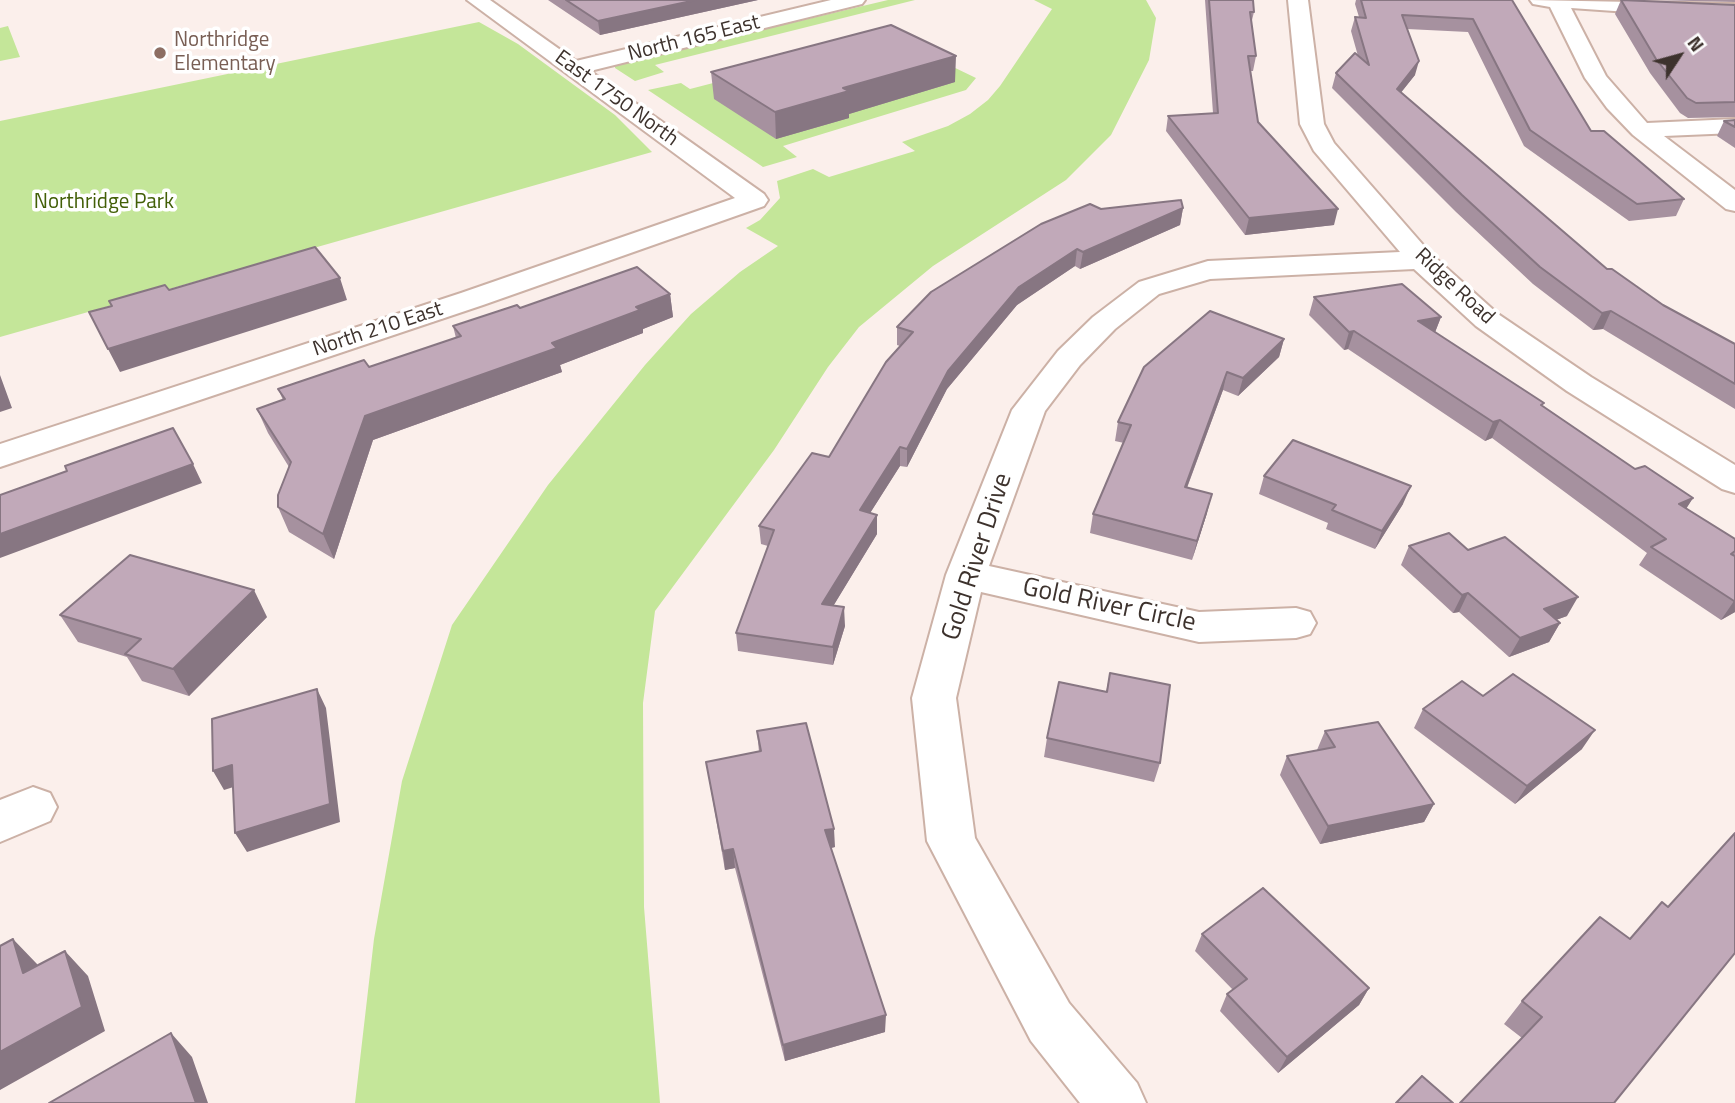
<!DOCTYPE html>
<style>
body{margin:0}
#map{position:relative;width:1735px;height:1103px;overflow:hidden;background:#fbefeb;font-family:"Titillium Web",sans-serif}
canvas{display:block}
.north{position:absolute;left:1644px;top:21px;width:70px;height:70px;-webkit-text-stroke:5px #fff;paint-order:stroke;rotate:54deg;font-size:19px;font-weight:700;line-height:28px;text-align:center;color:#3d322d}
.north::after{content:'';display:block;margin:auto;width:24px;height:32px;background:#3d322d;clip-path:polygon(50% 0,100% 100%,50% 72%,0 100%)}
</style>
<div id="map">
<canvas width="1735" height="1103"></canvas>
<div class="north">N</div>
</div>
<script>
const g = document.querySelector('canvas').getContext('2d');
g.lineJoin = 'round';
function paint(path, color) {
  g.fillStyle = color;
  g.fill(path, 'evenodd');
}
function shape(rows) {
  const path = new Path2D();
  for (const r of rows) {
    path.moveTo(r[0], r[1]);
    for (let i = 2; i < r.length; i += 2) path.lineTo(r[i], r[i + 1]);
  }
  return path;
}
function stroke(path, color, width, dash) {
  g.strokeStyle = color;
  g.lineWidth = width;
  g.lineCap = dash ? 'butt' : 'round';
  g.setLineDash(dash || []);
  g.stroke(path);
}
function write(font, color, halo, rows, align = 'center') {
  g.font = font + ' "Titillium Web",sans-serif';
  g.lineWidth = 7;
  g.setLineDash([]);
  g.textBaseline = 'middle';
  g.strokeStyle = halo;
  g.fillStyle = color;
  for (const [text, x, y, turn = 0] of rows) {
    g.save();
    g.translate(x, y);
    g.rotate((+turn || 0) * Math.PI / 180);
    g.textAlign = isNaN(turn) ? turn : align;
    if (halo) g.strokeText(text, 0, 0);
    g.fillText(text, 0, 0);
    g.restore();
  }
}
paint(shape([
 [888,0,915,0,655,65,664,72,635,81,615,68,615,65,622,63],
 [1034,0,1146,0,1156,18,1149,60,1111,135,1066,180,933,266,859,327,828,367,774,450,655,611,643,703,644,907,660,1103,355,1103,374,939,402,781,452,625,548,485,645,365,691,314,740,272,778,246,746,228,760,220,780,198,777,181,813,169,829,177,915,151,902,142,948,126,970,114,988,100,1000,86,1052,9],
 [479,22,518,44,615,115,652,152,0,337,0,121],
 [8,26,20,57,0,61,0,28],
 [891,37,976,78,966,90,783,146,797,157,763,167,648,90,681,83,690,89]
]), '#c4e699');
const minor = shape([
 [467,0,490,0,576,61,831,0,865,0,862,4,590,71,764,194,768,200,764,206,483,305,0,467,0,444,461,293,735,198,467,0],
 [1288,0,1308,0,1324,124,1334,143,1431,254,1498,314,1591,377,1735,465,1735,493,1722,489,1567,391,1476,326,1414,269,1210,279,1159,294,1115,329,1080,365,1045,411,989,566,1199,612,1296,608,1310,612,1316,623,1310,634,1296,638,1199,642,981,592,956,698,975,838,1069,1003,1137,1083,1146,1103,1080,1103,1031,1041,927,841,912,698,946,575,1012,410,1058,351,1093,317,1139,282,1208,261,1400,252,1314,151,1300,124,1288,0],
 [1530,0,1735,4,1735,16,1686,16,1571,8,1606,76,1647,123,1735,119,1735,133,1664,136,1735,190,1735,211,1726,209,1633,135,1607,108,1585,78,1550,7,1533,4,1530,0],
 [33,787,50,793,57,807,50,821,0,842,0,800,33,787]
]);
stroke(minor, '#ccb1a6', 4);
paint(minor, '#fff');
paint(shape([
 [548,0,758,0,600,35],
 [1205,0,1253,0,1254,12,1251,24,1256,56,1253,71,1250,71,1258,122,1334,225,1245,235,1166,131,1168,116,1213,113],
 [1356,0,1512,0,1591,131,1684,199,1676,216,1629,221,1524,146,1468,32,1407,29,1415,75,1401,92,1607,269,1663,305,1735,344,1735,409,1603,329,1593,330,1533,284,1456,212,1332,88,1336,73,1358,56,1351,31,1355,17,1359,17,1355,4],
 [1621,0,1735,5,1735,117,1688,118,1680,113,1650,73,1615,14],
 [1651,0,1735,0,1735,2],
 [711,72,955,82,849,114,849,118,776,139,714,99],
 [1735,120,1735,148,1717,136,1724,121],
 [1183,208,1180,225,1080,269,1075,266,1017,305,947,389,907,467,900,466,870,513,877,515,877,534,833,606,845,626,833,665,738,651,736,633,768,546,761,544,759,526,829,457,900,346,897,345,897,327,1101,209],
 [670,294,673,317,643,329,643,333,560,365,562,372,373,440,334,559,289,532,278,507,289,467,268,433,257,409,283,400,278,389,369,367,456,338,453,326,520,308],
 [1314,297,1441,317,1435,332,1635,469,1693,498,1686,508,1735,539,1735,612,1721,620,1639,565,1647,553,1492,438,1485,441,1348,349,1344,350,1309,315],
 [1284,339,1279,357,1238,396,1223,390,1187,488,1207,513,1192,560,1090,533,1093,514,1124,443,1115,441,1118,422],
 [1264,476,1403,504,1375,549,1326,529,1328,523,1259,494],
 [1409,546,1468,550,1567,616,1556,620,1560,623,1549,642,1509,657,1459,612,1453,613,1401,565],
 [60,615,267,617,189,696,142,681,127,657,78,642],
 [1110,673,1160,763,1154,782,1044,757,1047,738,1106,692],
 [1423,709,1582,749,1515,804,1414,728],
 [757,731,835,847,831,848,885,1032,785,1061,735,868,725,870,706,762,759,752],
 [1325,731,1434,804,1424,822,1320,844,1280,775,1287,756,1317,750],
 [1600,917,1614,1103,1522,1038,1504,1024,1522,1001],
 [1202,934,1369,988,1359,1005,1278,1073,1220,1011,1227,994,1233,990,1195,951]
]), '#a6919f');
paint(shape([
 [696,0,758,0,600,35,598,21],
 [956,56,955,82,849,114,849,118,776,139,775,112,843,88],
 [1419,61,1415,75,1392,104,1397,89],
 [1183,208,1180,225,1080,269,1083,252],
 [1338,209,1334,225,1245,235,1249,218],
 [1077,249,1075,266,1017,305,947,389,907,467,907,449,948,371,1019,287],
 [340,278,347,300,120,372,108,349],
 [670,294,673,317,643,329,643,333,560,365,562,372,373,440,334,559,323,534,365,416,552,343,636,307],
 [1611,311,1603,329,1593,330,1602,313],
 [1441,317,1434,335,1418,321],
 [1354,331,1348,349,1344,350,1349,332],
 [1284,339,1279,357,1238,396,1243,378],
 [1227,372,1223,390,1180,506,1185,487],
 [0,375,12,408,0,412],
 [1500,420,1492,438,1485,441,1493,422],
 [900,447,900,466,860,529,860,510],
 [193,464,202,483,0,558,0,534],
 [1411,486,1403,504,1375,549,1382,531],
 [1212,494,1207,513,1192,560,1197,541],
 [1693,498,1681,517,1679,504],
 [877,515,877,534,823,623,822,604],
 [254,590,267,617,189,696,173,669],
 [1468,593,1459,612,1453,613,1462,595],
 [1578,597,1567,616,1533,628,1544,609],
 [1735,601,1735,612,1721,620,1734,601],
 [844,607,845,626,833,665,833,647],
 [1560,623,1549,642,1509,657,1520,638],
 [317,689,326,708,340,822,247,852,235,833],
 [1595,730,1582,749,1515,804,1527,786],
 [232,765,243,784,224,790,213,771],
 [1434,804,1424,822,1320,844,1328,826],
 [834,829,835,847,826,849,825,830],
 [733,849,735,868,725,870,723,851],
 [13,939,37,964,47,998,23,973],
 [65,951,88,976,105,1031,0,1090,0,1052],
 [1369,988,1359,1005,1278,1073,1287,1057],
 [886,1015,885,1032,785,1061,783,1045],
 [171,1033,192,1057,208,1103,196,1103]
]), '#877682');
const building = shape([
 [566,0,696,0,598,21,566,0],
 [1209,0,1253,0,1254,12,1250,12,1256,56,1248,56,1258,122,1338,209,1249,218,1168,116,1218,113,1209,0],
 [1361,0,1512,0,1591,131,1604,131,1684,199,1637,204,1530,130,1473,19,1402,15,1419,61,1397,89,1607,269,1612,269,1663,305,1735,344,1735,384,1611,311,1602,313,1540,267,1462,195,1336,73,1355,53,1369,65,1355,17,1366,18,1361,0],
 [1621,0,1735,5,1735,102,1696,103,1687,98,1656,59,1621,0],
 [891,25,956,56,843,88,849,91,775,112,711,72,891,25],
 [1735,120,1735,127,1724,121,1735,120],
 [1181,200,1183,208,1083,252,1077,249,1019,287,948,371,907,449,900,447,860,510,877,515,822,604,844,607,833,647,736,633,774,530,759,526,812,453,829,457,886,362,913,332,897,327,931,292,1041,224,1090,204,1101,209,1181,200],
 [315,247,340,278,108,349,89,312,112,306,109,301,165,285,169,290,315,247],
 [637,267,670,294,636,307,640,310,552,343,557,348,365,416,323,534,278,507,278,495,291,462,257,409,285,399,278,389,364,360,369,367,461,336,453,326,517,305,520,308,637,267],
 [1402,284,1441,317,1418,321,1544,403,1541,405,1635,469,1645,466,1693,498,1679,504,1735,539,1735,551,1731,554,1735,556,1735,601,1734,601,1651,547,1666,539,1500,420,1493,422,1354,331,1349,332,1314,297,1402,284],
 [1210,311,1284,339,1243,378,1227,372,1185,487,1212,494,1197,541,1093,514,1131,425,1118,422,1144,367,1210,311],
 [173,428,193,464,0,534,0,495,67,471,65,466,173,428],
 [1293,440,1411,486,1382,531,1332,510,1336,505,1264,476,1293,440],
 [1449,533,1468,550,1505,537,1578,597,1544,609,1560,623,1520,638,1468,593,1462,595,1409,546,1449,533],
 [130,555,254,590,173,669,125,654,141,639,60,615,130,555],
 [1110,673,1170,685,1160,763,1047,738,1059,682,1107,692,1110,673],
 [1513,674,1595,730,1527,786,1423,709,1462,681,1483,696,1513,674],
 [317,689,330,804,235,833,232,765,213,771,212,719,317,689],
 [1378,722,1434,804,1328,826,1287,756,1335,747,1325,731,1378,722],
 [806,723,834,829,825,830,886,1015,783,1045,733,849,723,851,706,762,761,751,757,731,806,723],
 [1735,833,1735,953,1614,1103,1460,1103,1542,1017,1522,1001,1600,917,1630,939,1662,902,1668,907,1735,833],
 [1263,888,1369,988,1287,1057,1227,994,1247,979,1202,934,1263,888],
 [13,939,23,973,65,951,82,1007,0,1052,0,946,13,939],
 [171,1033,196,1103,49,1103,171,1033],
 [1422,1076,1453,1103,1396,1103,1422,1076]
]);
paint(building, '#c1a9b9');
stroke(building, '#877682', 2);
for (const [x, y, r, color] of [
 [160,53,7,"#8d6e63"]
]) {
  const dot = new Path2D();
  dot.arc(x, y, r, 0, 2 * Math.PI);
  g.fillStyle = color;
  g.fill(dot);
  stroke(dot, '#fff', 2.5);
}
write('21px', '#3d322d', '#fff', [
 ["North 165 East",694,39,-14],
 ["East 1750 North",616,99,36],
 ["Ridge Road",1454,287,43],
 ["North 210 East",378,330,-18]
]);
write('21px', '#785e54', '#fff', [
 ["Northridge",174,41],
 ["Elementary",174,65]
], 'left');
write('21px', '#425f07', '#fff', [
 ["Northridge Park",104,203]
]);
write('26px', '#3d322d', '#fff', [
 ["Gold River Drive",978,557,-72],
 ["Gold River Circle",1109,606,12]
]);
</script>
